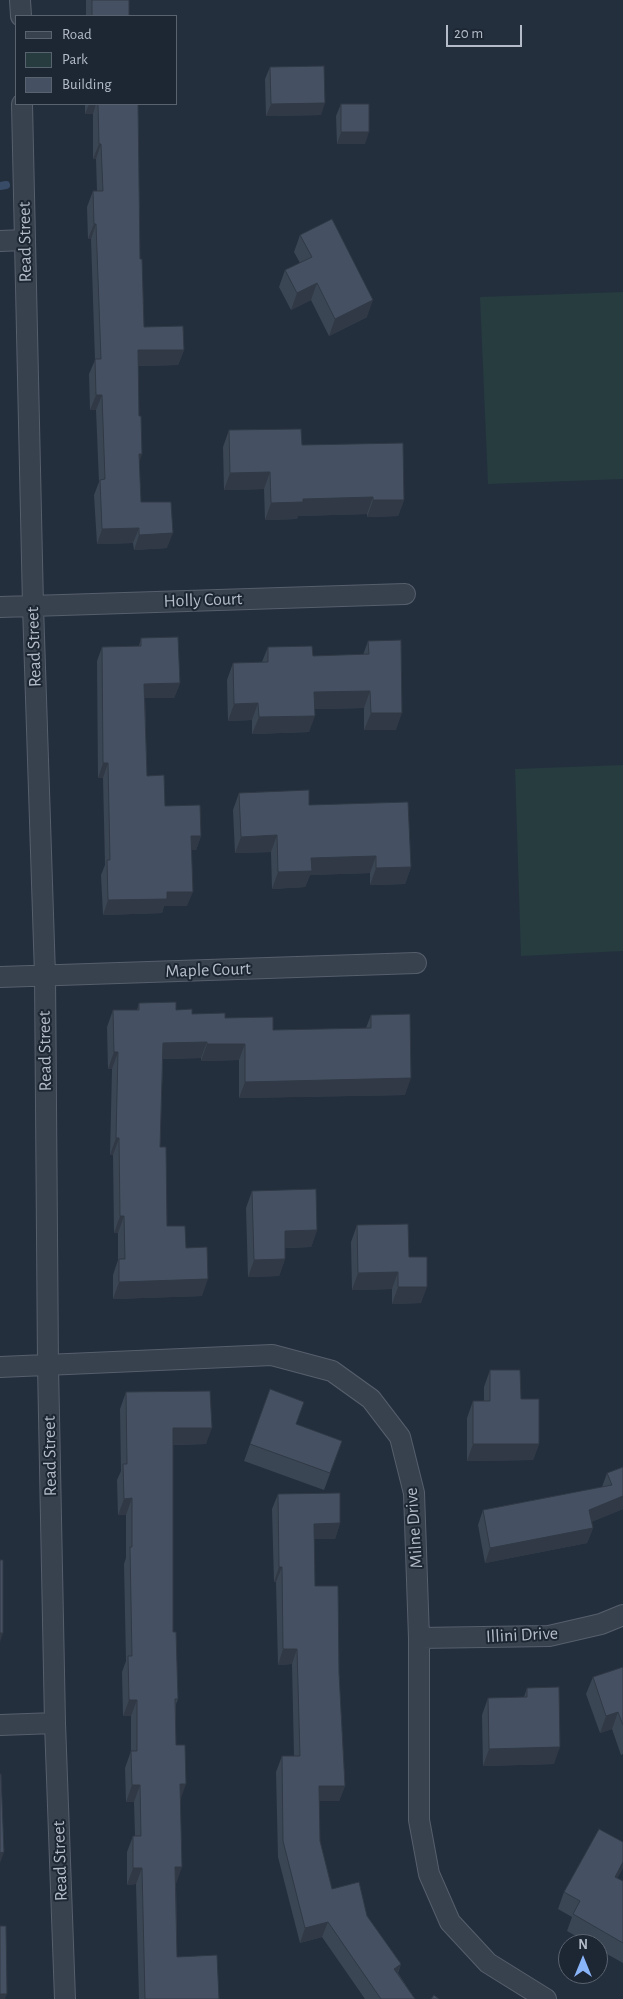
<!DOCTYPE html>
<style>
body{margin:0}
#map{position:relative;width:623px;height:1999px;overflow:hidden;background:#242f3e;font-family:"Alegreya Sans",sans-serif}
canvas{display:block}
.legend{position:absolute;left:15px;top:15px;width:162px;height:90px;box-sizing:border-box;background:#1d2633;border:1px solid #59626f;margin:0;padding:6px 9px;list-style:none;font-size:15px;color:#b4bcc9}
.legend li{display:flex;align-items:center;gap:10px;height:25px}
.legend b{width:25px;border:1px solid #59626f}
.north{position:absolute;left:558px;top:1934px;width:50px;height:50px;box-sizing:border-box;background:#1d2633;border:1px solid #59626f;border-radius:50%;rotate:0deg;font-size:14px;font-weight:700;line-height:20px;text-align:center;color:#b4bcc9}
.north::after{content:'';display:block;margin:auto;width:18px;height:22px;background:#8ab4f8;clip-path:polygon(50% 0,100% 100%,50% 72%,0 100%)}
.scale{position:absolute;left:446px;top:25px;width:76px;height:22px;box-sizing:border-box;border:2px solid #b4bcc9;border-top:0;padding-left:6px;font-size:15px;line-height:18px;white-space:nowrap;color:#b4bcc9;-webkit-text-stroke:4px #1d2633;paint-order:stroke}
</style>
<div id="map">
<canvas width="623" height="1999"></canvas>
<ul class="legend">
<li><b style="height:6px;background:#38414e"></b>Road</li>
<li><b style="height:14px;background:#263c3f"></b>Park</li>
<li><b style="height:14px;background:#455162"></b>Building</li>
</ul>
<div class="north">N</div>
<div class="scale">20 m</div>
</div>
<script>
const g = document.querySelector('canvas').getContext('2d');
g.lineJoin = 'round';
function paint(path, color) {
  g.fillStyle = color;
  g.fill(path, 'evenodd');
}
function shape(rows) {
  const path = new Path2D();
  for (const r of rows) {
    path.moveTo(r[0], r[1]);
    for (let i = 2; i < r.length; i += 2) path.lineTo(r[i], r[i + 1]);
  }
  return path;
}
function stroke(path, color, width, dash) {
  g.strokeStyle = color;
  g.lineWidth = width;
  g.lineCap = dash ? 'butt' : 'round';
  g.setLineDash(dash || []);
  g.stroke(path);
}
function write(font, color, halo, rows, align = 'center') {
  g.font = font + ' "Alegreya Sans",sans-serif';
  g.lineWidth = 4;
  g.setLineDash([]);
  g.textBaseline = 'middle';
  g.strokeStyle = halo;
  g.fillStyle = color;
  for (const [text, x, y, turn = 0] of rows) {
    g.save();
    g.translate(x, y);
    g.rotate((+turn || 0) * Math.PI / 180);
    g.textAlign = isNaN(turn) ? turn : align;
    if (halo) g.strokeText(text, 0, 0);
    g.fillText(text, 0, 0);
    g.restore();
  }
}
paint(shape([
 [623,292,623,479,488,484,480,297],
 [623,765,623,951,521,956,515,769]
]), '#263c3f');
stroke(shape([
 [0,186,6,185]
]), '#394c67', 8);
const street = shape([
 [20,0,21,16],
 [22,104,33,606,45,975,48,1365,55,1723,65,1999],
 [0,241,24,240],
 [0,607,405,594],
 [0,977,416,963],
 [0,1367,272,1355,332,1371,371,1399,400,1437,414,1493,419,1638,419,1820,429,1874,450,1922,488,1963,546,1999],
 [419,1638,549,1636,601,1624,623,1615],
 [0,1725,55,1723]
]);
stroke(street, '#565f6c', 22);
stroke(street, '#38414e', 20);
paint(shape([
 [86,0,129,0,129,16,86,16],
 [270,67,321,115,266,116,265,79],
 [85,104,138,104,140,259,144,327,184,350,178,365,138,366,139,462,141,502,167,548,134,550,133,543,97,544,94,495,99,482,96,410,90,410,89,374,95,360,91,239,88,239,87,207,93,191,97,191,96,159,93,159,93,114,85,114],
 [341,104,365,144,337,144,336,116],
 [300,235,367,317,329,336,311,300,291,310,279,287,285,270,300,263,294,252],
 [229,430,302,445,404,500,398,516,367,517,367,514,298,516,297,519,265,520,264,489,224,490,223,447],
 [141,638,180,683,174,698,145,698,147,776,165,806,201,836,196,850,192,850,187,906,164,906,162,913,103,915,101,875,105,865,103,778,98,778,97,661,102,647,139,646],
 [368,641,396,730,364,730,364,708,314,709,309,732,252,734,252,720,228,721,227,680,233,663,262,662,268,647,313,656,363,655],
 [239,793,309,805,411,867,405,884,370,885,370,873,310,875,305,887,272,889,271,852,235,853,233,810],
 [139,1003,176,1010,192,1014,225,1018,273,1030,366,1028,371,1015,405,1095,239,1098,239,1060,201,1061,201,1058,163,1059,160,1147,167,1226,186,1248,202,1296,113,1299,113,1275,118,1260,118,1233,114,1233,113,1155,110,1155,112,1069,108,1069,107,1027,113,1010,137,1010],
 [252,1191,317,1230,311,1247,285,1248,285,1259,279,1276,248,1277,246,1208],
 [357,1225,409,1257,421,1303,392,1304,392,1289,352,1290,351,1242],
 [490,1370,521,1399,539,1444,533,1460,467,1461,467,1418,473,1401,484,1401,484,1387],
 [270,1389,296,1424,342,1441,324,1490,244,1461],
 [126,1392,206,1444,173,1445,173,1632,178,1699,176,1704,176,1745,181,1798,176,1884,177,1957,219,1999,139,1999,136,1884,127,1885,127,1852,133,1836,135,1836,134,1802,126,1802,125,1768,131,1751,131,1716,123,1716,122,1672,126,1661,124,1564,126,1558,126,1515,118,1515,117,1480,121,1471,120,1409],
 [607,1473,623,1509,591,1522,593,1528,587,1543,485,1563,478,1525,483,1510,602,1487],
 [278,1494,340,1523,335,1539,314,1539,315,1586,339,1673,345,1786,339,1801,319,1801,320,1841,332,1889,367,1916,401,1964,398,1973,415,1999,365,1999,322,1937,300,1943,278,1857,276,1772,282,1756,294,1756,292,1664,278,1665,276,1582,274,1582,272,1509],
 [623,1667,623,1754,621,1755,612,1729,600,1733,586,1694,593,1677],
 [527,1688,554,1764,483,1766,482,1715,488,1698,524,1697],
 [623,1868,617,1878,623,1881,623,1963,598,1949,598,1944,590,1944,567,1931,572,1917,558,1909,564,1892]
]), '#3b4654');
paint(shape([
 [325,103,321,115,266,116,271,104],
 [89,104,96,104,93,114,85,114],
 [341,132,369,132,365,144,337,144],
 [99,144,101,144,96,159,93,159],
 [94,224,96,224,91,239,88,239],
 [317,283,311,300,291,310,297,293],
 [373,300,367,317,329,336,335,319],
 [138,350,184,350,178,365,132,366],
 [96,395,102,395,96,410,90,410],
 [139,454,142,454,137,469],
 [270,472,264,489,224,490,230,473],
 [373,497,367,514,298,516,297,519,265,520,271,503,303,499],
 [373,500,404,500,398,516,367,517],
 [139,528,133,543,97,544,102,529],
 [173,533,167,548,134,550,139,535],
 [180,683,174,698,139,698,144,684],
 [370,691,364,708,308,709,314,692],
 [258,703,252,720,228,721,234,704],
 [371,713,402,713,396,730,364,730],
 [315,716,309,732,252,734,259,717],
 [103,763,108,763,103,778,98,778],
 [277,835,271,852,235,853,241,837],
 [191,836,201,836,196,850,186,850],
 [376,856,370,873,310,875,305,887,272,889,278,872,311,858],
 [411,867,405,884,370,885,376,868],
 [167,892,193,892,187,906,164,906,162,913,103,915,108,900],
 [207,1042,201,1058,157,1059,163,1043],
 [207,1044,245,1044,239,1060,201,1061],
 [114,1052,118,1052,112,1069,108,1069],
 [411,1078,405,1095,239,1098,245,1082],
 [116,1138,119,1138,113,1155,110,1155],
 [120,1216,124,1216,118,1233,114,1233],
 [317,1230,311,1247,279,1248,285,1231],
 [285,1259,279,1276,248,1277,254,1260],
 [398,1272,392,1289,352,1290,358,1273],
 [208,1279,202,1296,113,1299,119,1282],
 [398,1287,427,1287,421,1303,392,1304],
 [173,1428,212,1428,206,1444,167,1445],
 [473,1444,539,1444,533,1460,467,1461],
 [623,1496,623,1509,584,1525,589,1510],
 [132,1498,126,1515,118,1515,124,1499],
 [340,1523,335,1539,308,1539,314,1524],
 [593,1528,587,1543,485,1563,490,1548],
 [279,1567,282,1567,276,1582,274,1582],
 [0,1633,3,1633,0,1642],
 [283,1649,297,1649,292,1664,278,1665],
 [129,1700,137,1700,131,1716,123,1716],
 [618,1712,612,1729,600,1733,606,1716],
 [560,1747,554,1764,483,1766,489,1749],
 [180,1784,186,1784,180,1801],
 [132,1785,140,1785,134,1802,126,1802],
 [319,1786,345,1786,339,1801,313,1801],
 [4,1852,0,1863,0,1853],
 [623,1862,623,1868,609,1894,615,1877],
 [175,1867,182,1867,176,1884],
 [133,1868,142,1868,136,1884,127,1885],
 [328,1922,322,1937,300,1943,305,1928],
 [401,1964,395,1979,394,1969],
 [0,1994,7,1994,5,1999,0,1999]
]), '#303945');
const building = shape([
 [92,0,129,0,129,16,92,16,92,0],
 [324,66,325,103,271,104,270,67,324,66],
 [98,104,138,104,140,259,142,259,144,327,183,326,184,350,138,350,139,416,141,416,142,454,139,454,141,502,171,502,173,533,139,535,139,528,102,529,100,480,105,479,102,395,96,395,95,359,101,359,96,224,94,224,93,191,103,191,101,144,99,144,98,104],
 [341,104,369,104,369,132,341,132,341,104],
 [332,219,373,300,335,319,317,283,297,293,285,270,312,257,300,235,332,219],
 [301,429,302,445,403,443,404,500,373,500,373,497,303,499,303,502,271,503,270,472,230,473,229,430,301,429],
 [178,637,180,683,144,684,147,776,164,775,165,806,200,805,201,836,191,836,193,892,167,892,167,899,108,900,107,860,110,860,108,763,103,763,102,647,141,646,141,638,178,637],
 [401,640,402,713,371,713,370,691,314,692,315,716,259,717,258,703,234,704,233,663,268,662,268,647,312,646,313,656,369,654,368,641,401,640],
 [309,790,309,805,408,802,411,867,376,868,376,856,311,858,312,871,278,872,277,835,241,837,239,793,309,790],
 [176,1002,176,1010,192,1009,192,1014,225,1013,225,1018,273,1017,273,1030,371,1028,371,1015,410,1014,411,1078,245,1082,245,1044,207,1044,207,1042,163,1043,160,1147,166,1147,167,1226,185,1226,186,1248,207,1247,208,1279,119,1282,119,1259,125,1259,124,1216,120,1216,119,1138,116,1138,118,1052,114,1052,113,1010,139,1010,139,1003,176,1002],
 [316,1189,317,1230,285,1231,285,1259,254,1260,252,1191,316,1189],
 [408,1224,409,1257,427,1257,427,1287,398,1287,398,1272,358,1273,357,1225,408,1224],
 [490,1370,520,1370,521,1399,539,1399,539,1444,473,1444,473,1401,490,1401,490,1370],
 [270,1389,304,1402,296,1424,342,1441,330,1473,250,1444,270,1389],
 [210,1391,212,1428,173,1428,173,1632,176,1632,178,1699,175,1699,176,1745,185,1745,186,1784,180,1784,182,1867,175,1867,177,1957,217,1955,219,1999,145,1999,142,1868,133,1868,133,1836,141,1836,140,1785,132,1785,131,1751,137,1751,137,1700,129,1700,128,1656,132,1656,130,1547,132,1547,132,1498,124,1499,123,1464,127,1464,126,1392,210,1391],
 [623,1467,623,1496,589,1510,593,1528,490,1548,483,1510,612,1485,607,1473,623,1467],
 [340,1493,340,1523,314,1524,315,1586,338,1586,339,1673,345,1786,319,1786,320,1841,332,1889,359,1882,367,1916,401,1964,394,1969,415,1999,381,1999,328,1922,305,1928,283,1841,282,1756,300,1756,297,1649,283,1649,282,1567,279,1567,278,1494,340,1493],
 [0,1560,3,1560,3,1633,0,1633,0,1560],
 [623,1667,623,1725,618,1712,606,1716,593,1677,623,1667],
 [559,1687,560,1747,489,1749,488,1698,527,1697,527,1688,559,1687],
 [0,1774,1,1774,4,1852,0,1853,0,1774],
 [599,1829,623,1842,623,1862,615,1877,623,1881,623,1943,573,1914,580,1901,564,1892,599,1829],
 [0,1926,6,1926,7,1994,0,1994,0,1926],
 [434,1995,439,1999,431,1999,434,1995]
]);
paint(building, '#455162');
stroke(building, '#303945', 1);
write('18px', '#b4bcc9', '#1d2633', [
 ["Read Street",25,242,-91],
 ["Holly Court",203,600,-2],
 ["Read Street",34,647,-92],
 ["Maple Court",208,970,-2],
 ["Read Street",45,1051,-91],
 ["Read Street",50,1456,-91],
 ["Milne Drive",414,1528,-94],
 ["Illini Drive",522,1635,-3],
 ["Read Street",60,1861,-92]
]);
</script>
